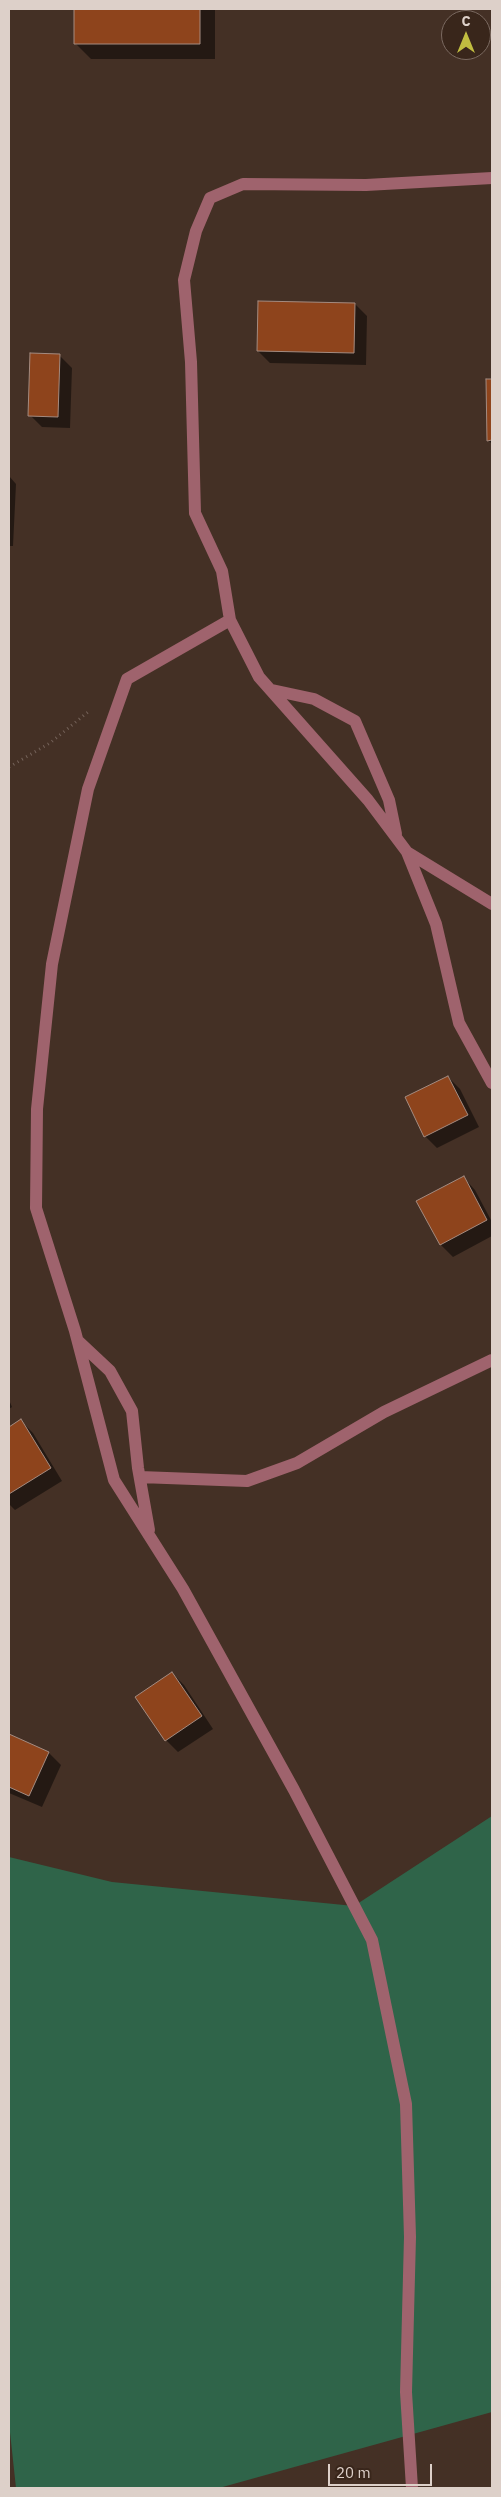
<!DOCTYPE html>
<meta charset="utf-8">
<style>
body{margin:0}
#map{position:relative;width:501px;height:2497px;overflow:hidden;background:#443025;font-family:"IBM Plex Sans",sans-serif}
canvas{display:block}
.frame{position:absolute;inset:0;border:10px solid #ddd0c9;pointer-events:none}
.north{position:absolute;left:441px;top:10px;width:50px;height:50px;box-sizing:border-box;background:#39261b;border:1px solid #7b6a61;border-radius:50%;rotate:0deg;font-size:14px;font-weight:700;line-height:20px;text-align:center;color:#ddd0c9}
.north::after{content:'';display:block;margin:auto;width:18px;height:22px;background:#c1bd40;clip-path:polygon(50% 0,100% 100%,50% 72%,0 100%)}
.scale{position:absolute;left:328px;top:2464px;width:104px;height:22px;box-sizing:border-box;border:2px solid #ddd0c9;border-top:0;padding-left:6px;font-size:15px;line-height:18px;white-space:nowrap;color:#ddd0c9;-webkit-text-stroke:4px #39261b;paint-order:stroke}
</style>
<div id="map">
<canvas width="501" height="2497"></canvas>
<div class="frame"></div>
<div class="north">С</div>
<div class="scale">20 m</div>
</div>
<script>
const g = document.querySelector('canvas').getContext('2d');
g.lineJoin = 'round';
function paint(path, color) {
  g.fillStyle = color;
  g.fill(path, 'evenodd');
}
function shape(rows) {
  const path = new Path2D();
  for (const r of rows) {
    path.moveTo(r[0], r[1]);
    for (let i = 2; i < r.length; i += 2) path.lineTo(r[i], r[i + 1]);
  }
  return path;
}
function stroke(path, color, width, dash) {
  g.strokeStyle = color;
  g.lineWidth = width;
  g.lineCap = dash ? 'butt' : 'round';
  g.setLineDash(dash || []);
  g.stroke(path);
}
paint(shape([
 [492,1816,492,2412,219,2488,16,2488,9,2423,9,1857,112,1882,354,1906]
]), '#2f6449');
paint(shape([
 [75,9,215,9,215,59,91,59,75,43],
 [355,304,367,316,366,365,270,363,258,351],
 [60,356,72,368,70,428,42,427,30,415],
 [487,380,492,380,492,444,488,440],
 [9,476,16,484,13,546,9,546],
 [448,1077,460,1089,479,1127,437,1148,425,1136],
 [463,1177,475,1190,492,1222,492,1236,453,1257,441,1245],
 [9,1400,12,1407,9,1409],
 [21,1421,33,1433,62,1481,15,1510,9,1504,9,1428],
 [172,1673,184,1685,213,1729,178,1752,166,1740],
 [9,1735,49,1753,61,1765,42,1807,9,1793]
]), '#0007');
const building = shape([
 [74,9,200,9,200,44,74,44,74,9],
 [258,301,355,303,354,353,257,351,258,301],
 [30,353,60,354,58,417,28,416,30,353],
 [486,379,492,379,492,440,487,441,486,379],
 [448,1076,468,1115,424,1137,405,1097,448,1076],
 [464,1176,487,1220,440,1245,416,1201,464,1176],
 [21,1419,51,1468,9,1494,9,1427,21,1419],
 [172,1672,202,1716,165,1741,135,1697,172,1672],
 [9,1734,49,1752,29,1796,9,1787,9,1734]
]);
paint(building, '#8e441c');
stroke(building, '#a48b80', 1);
stroke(shape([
 [9,767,50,743,88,712]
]), '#75635a', 3, [1, 4]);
stroke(shape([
 [492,178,366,185,243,184,210,198,196,231,184,280,191,362,195,513,222,571,230,620,259,677,368,800,407,852,436,924,459,1023,492,1083],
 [230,620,127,679,88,789,52,964,37,1109,36,1208,75,1331,114,1480,183,1589,294,1790,372,1940,406,2104,410,2237,406,2392,412,2488],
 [272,690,314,699,355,721,389,800,396,834],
 [407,852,492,904],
 [78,1341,110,1371,132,1411,138,1468,149,1530],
 [140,1477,247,1481,297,1463,384,1412,492,1360]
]), '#9f636d', 12);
</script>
